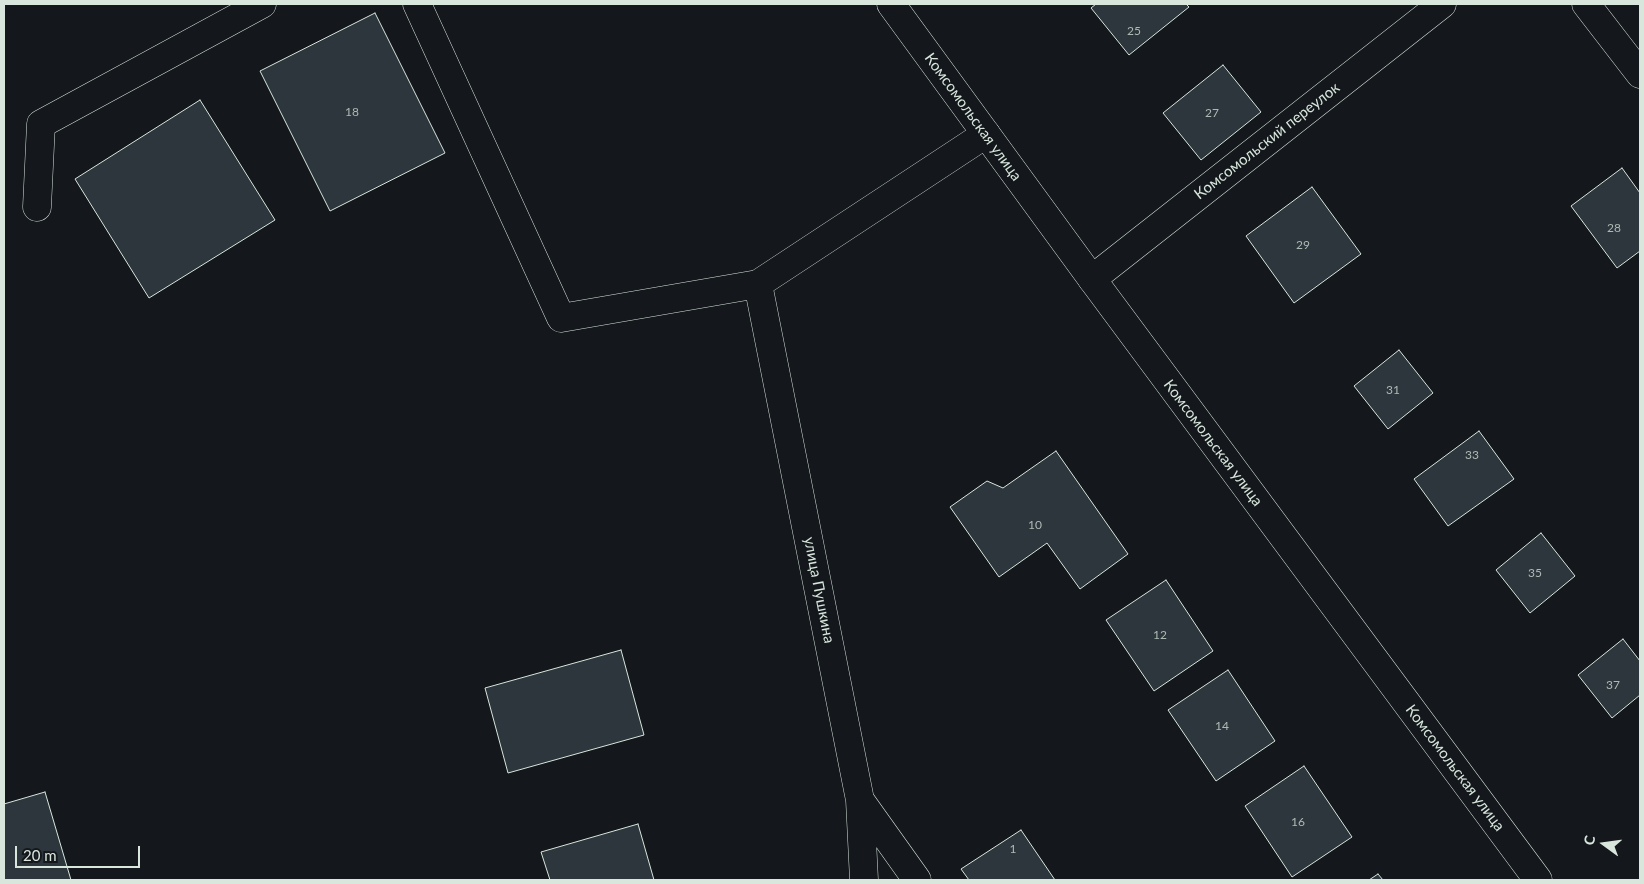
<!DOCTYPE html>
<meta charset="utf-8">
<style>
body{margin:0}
#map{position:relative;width:1644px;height:884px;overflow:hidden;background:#14181c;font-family:Lato,sans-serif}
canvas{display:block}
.frame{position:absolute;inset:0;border:5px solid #d8e6dc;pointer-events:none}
.north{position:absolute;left:1579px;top:819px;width:50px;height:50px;-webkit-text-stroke:4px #14181c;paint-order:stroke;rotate:284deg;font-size:14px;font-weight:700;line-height:20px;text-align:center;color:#d8e6dc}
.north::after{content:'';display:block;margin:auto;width:18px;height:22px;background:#d8e6dc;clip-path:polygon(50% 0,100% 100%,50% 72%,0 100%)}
.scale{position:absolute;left:15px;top:846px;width:125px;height:22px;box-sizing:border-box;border:2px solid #d8e6dc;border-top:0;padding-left:6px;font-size:15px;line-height:18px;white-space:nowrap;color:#d8e6dc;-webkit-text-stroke:4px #14181c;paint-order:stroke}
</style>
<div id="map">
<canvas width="1644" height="884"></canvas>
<div class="frame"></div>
<div class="north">С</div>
<div class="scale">20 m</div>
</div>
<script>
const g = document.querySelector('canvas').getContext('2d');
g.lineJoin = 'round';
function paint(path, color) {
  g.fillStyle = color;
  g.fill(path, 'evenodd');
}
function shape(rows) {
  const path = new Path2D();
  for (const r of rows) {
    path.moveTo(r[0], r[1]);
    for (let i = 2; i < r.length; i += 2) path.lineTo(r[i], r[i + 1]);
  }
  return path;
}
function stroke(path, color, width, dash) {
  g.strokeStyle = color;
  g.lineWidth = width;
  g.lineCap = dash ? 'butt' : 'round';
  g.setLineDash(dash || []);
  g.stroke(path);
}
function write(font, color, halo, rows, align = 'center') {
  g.font = font + ' Lato,sans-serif';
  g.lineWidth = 4;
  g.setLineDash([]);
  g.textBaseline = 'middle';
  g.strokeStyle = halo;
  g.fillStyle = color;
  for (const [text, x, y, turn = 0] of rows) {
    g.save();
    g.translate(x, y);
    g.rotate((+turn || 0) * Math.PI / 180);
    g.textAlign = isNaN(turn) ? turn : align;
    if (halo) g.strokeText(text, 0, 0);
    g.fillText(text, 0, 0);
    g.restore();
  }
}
const building = shape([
 [1096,4,1186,4,1189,7,1129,55,1091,8,1096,4],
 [375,13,445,153,330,211,260,71,375,13],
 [1223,65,1261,112,1201,160,1163,113,1223,65],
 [200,100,275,220,149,298,75,179,200,100],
 [1622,168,1640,193,1640,251,1617,268,1571,206,1622,168],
 [1312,187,1361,254,1294,303,1246,236,1312,187],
 [1399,350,1433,393,1388,429,1354,386,1399,350],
 [1479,431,1514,479,1448,526,1414,479,1479,431],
 [1056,451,1128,554,1080,589,1047,543,999,577,950,507,987,481,1003,488,1056,451],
 [1541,533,1575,576,1530,613,1496,570,1541,533],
 [1166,580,1213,651,1154,691,1106,620,1166,580],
 [1623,639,1640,661,1640,695,1612,718,1578,675,1623,639],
 [621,650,644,735,508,773,485,688,621,650],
 [1228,670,1275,741,1216,781,1168,710,1228,670],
 [1304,766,1352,837,1292,877,1245,806,1304,766],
 [45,792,71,880,4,880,4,804,45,792],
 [638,824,654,880,550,880,541,852,638,824],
 [1021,830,1055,880,969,880,961,869,1021,830],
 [1378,874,1383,880,1369,880,1378,874]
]);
paint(building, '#2c363c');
stroke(building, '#d8e6dc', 1);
const minor = shape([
 [417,4,561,318,758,284,986,134],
 [1586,4,1640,74],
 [37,207,41,124,262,4],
 [1092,279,1442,4],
 [758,284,860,800,917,880],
 [860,800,864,880]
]);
const tertiary = shape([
 [891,4,1092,279,1538,880]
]);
stroke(minor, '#d8e6dc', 29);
stroke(tertiary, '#d8e6dc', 29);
stroke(minor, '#14181c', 28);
stroke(tertiary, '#14181c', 28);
write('12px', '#adbab4', null, [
 ["25",1134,31],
 ["18",352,112],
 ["27",1212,113],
 ["28",1614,228],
 ["29",1303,245],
 ["31",1393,390],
 ["33",1472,455],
 ["10",1035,525],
 ["35",1535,573],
 ["12",1160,635],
 ["37",1613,685],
 ["14",1222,726],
 ["16",1298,822],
 ["1",1013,849]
]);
write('15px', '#d8e6dc', '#14181c', [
 ["Комсомольская улица",973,117,54],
 ["Комсомольский переулок",1267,141,-38],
 ["Комсомольская улица",1213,443,53],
 ["улица Пушкина",819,590,79],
 ["Комсомольская улица",1455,768,53]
]);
</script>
